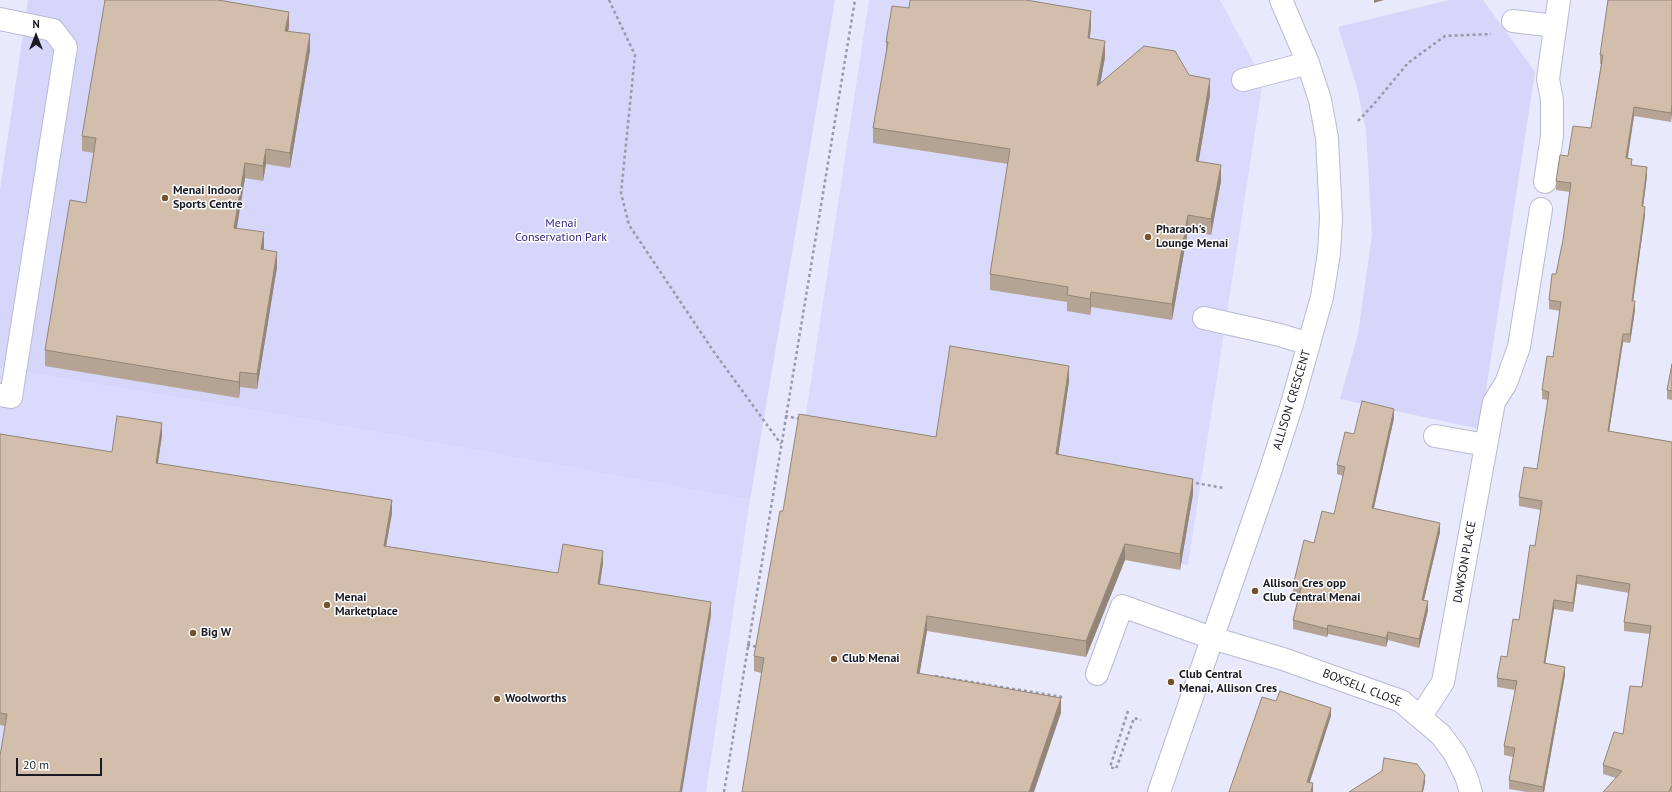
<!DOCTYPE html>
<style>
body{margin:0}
#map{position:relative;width:1672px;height:792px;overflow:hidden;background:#e8e9fd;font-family:"PT Sans",sans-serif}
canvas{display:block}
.north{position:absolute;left:16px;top:16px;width:40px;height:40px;-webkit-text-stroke:3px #fff;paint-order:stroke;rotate:0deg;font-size:11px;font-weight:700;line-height:16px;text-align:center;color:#191a23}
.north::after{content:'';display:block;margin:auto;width:14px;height:18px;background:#191a23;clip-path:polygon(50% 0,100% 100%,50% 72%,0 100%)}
.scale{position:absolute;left:16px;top:758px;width:86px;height:18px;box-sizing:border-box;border:2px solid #191a23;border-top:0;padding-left:5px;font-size:12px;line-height:14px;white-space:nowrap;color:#191a23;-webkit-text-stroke:3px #fff;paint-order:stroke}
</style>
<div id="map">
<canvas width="1672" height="792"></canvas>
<div class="north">N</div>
<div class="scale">20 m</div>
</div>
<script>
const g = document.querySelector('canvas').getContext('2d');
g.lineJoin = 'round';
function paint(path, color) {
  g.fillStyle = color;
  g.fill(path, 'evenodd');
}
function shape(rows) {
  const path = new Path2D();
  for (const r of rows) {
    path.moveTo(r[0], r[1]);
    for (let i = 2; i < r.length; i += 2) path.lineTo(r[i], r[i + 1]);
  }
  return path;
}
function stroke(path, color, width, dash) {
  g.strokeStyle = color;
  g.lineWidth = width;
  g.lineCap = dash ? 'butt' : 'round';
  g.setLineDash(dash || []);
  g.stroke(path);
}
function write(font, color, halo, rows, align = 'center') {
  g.font = font + ' "PT Sans",sans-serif';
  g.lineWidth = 3;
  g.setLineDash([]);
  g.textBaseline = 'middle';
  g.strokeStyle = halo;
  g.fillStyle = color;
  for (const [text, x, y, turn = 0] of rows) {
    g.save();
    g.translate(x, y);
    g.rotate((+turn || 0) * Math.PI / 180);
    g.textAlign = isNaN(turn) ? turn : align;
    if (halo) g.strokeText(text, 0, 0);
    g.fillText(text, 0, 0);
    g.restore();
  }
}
paint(shape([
 [869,0,1220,0,1263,80,1188,565,793,499],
 [0,368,272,413,750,500,706,792,0,792]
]), '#dadbfc');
paint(shape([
 [28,0,835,0,750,500,272,413,0,368,0,190],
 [1449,0,1483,0,1535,72,1480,429,1340,399,1358,334,1372,235,1366,130,1356,84,1338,27]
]), '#d5d6f9');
const minor = shape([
 [0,19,53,30,66,47,11,397,0,395],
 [1513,21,1555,26],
 [1243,80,1308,63],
 [1545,182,1552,136,1552,100,1548,79,1559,0],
 [1204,318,1280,335,1309,344],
 [1435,436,1486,445],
 [1097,674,1122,606,1212,638,1283,659,1401,701,1441,735,1455,754,1466,776,1471,792],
 [1421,716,1443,682,1494,402,1506,383,1519,347,1541,209],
 [1159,792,1270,472,1292,404,1322,297,1329,253,1331,219,1327,138,1320,100,1308,63,1281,0]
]);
stroke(minor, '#b8bad2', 24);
stroke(shape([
 [609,0,635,55,621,193,629,225,714,352,781,444],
 [1358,121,1374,104,1408,63,1445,36,1491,34],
 [785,416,801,419],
 [1190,482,1224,488],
 [747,645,758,647],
 [935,676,1063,697],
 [1128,711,1110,767,1116,769,1134,718,1141,720],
 [724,792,855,0]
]), '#9899a9', 2.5, [3, 3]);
stroke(minor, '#fff', 22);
paint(shape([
 [1672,0,1671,122,1634,116,1628,158,1632,165,1647,176,1643,207,1645,215,1633,301,1635,310,1630,343,1623,342,1609,431,1672,442,1672,792,1603,792,1616,778,1603,774,1603,765,1623,734,1642,687,1650,634,1624,631,1624,622,1629,593,1577,584,1573,612,1554,609,1545,663,1565,675,1544,792,1527,792,1509,789,1509,780,1513,757,1504,755,1504,746,1515,690,1497,687,1497,678,1507,657,1519,620,1535,546,1541,510,1519,506,1519,497,1537,469,1548,400,1542,399,1542,390,1553,357,1560,311,1549,309,1549,300,1556,274,1563,240,1570,192,1556,190,1556,181,1568,156,1591,128,1601,64,1600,64,1600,55],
 [909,8,1091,26,1090,38,1105,57,1100,83,1189,75,1210,95,1198,162,1221,181,1211,235,1188,230,1172,320,1091,307,1090,315,1067,311,1067,302,990,290,990,274,1008,164,873,143,873,128,886,54,886,42],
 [289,27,288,31,310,50,290,168,266,164,263,181,245,178,237,228,264,247,264,250,277,267,257,389,240,387,239,398,45,366,45,350,86,203,94,153,82,151,82,136],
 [1672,364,1672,400,1667,399,1667,390],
 [1069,381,1058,455,1193,494,1180,570,1125,560,1086,657,927,631,919,673,1061,713,761,673,754,671,754,656,783,511,936,437],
 [1394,418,1374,508,1440,532,1424,600,1428,610,1419,648,1388,640,1386,647,1328,634,1327,637,1293,629,1293,620,1299,596,1293,594,1293,586,1314,543,1334,514,1343,476,1337,474,1337,465,1354,434],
 [0,434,112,452,162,435,158,463,392,513,386,546,558,573,603,563,600,584,711,615,5,726,0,725]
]), '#b5a393');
paint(shape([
 [1374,0,1384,0,1374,3],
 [1091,11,1091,26,1088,53,1088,38],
 [289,12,289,27,285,46,285,31],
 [310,34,310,50,290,168,290,153],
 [1105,41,1105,57,1097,102,1097,86],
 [1210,79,1210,95,1196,177,1196,161],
 [1672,104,1672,113,1671,122,1671,113],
 [1634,107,1634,116,1626,166,1626,158],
 [266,149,266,164,263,181,263,166],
 [245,163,245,178,234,243,234,228],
 [1221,165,1221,181,1211,235,1211,219],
 [1647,167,1647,176,1642,215,1642,206],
 [1645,207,1645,215,1632,310,1632,301],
 [1188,215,1188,230,1172,320,1172,304],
 [264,232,264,247,261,264,261,249],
 [277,252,277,267,257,389,257,374],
 [1091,292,1091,307,1090,315,1090,299],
 [1635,301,1635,310,1630,343,1630,334],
 [1623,334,1623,342,1608,439,1608,431],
 [1069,366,1069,381,1056,470,1056,454],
 [240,372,240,387,239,398,239,382],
 [1394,409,1394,418,1372,516,1372,508],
 [162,423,162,435,156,475,156,463],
 [1193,479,1193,494,1180,570,1180,554],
 [392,500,392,513,384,558,384,546],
 [1440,523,1440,532,1422,608,1422,600],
 [1125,544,1125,560,1086,657,1086,641],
 [603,551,603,563,598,596,598,584],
 [1577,575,1577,584,1573,612,1573,603],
 [1554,600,1554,609,1544,672,1544,663],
 [1428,601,1428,610,1419,648,1419,639],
 [711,602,711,615,682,792,680,792],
 [927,616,927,631,917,689,917,673],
 [1328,625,1328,634,1327,637,1327,629],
 [1388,632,1388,640,1386,647,1386,638],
 [1565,667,1565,675,1544,792,1543,792,1543,787],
 [1061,698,1061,713,1034,792,1029,792],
 [1331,708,1331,716,1307,791,1307,782],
 [1425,775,1425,783,1423,792,1422,792],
 [1313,783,1313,792,1311,792]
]), '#938578');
const building = shape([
 [105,0,218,0,289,12,285,31,310,34,290,153,266,149,263,166,245,163,234,228,264,232,261,249,277,252,257,374,240,372,239,382,45,350,70,200,86,203,96,138,82,136,105,0],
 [910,0,1026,0,1091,11,1088,38,1105,41,1097,86,1144,46,1175,51,1189,75,1210,79,1196,161,1221,165,1211,219,1188,215,1172,304,1091,292,1090,299,1067,295,1068,287,990,274,1010,149,873,128,888,42,886,42,892,6,909,8,910,0],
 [1608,0,1672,0,1672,104,1671,113,1634,107,1626,158,1632,159,1631,165,1647,167,1642,206,1645,207,1632,301,1635,301,1630,334,1623,334,1608,431,1672,442,1672,787,1671,787,1669,792,1603,792,1622,771,1603,765,1614,732,1623,734,1630,686,1642,687,1651,626,1624,622,1630,584,1577,575,1573,603,1554,600,1544,663,1565,667,1543,787,1509,780,1515,748,1504,746,1517,681,1497,678,1501,656,1507,657,1513,619,1519,620,1530,545,1535,546,1542,501,1519,497,1524,467,1537,469,1549,392,1542,390,1547,356,1553,357,1561,302,1549,300,1552,274,1556,274,1563,240,1571,183,1556,181,1560,155,1568,156,1573,126,1591,128,1603,55,1600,55,1608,0],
 [950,346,1069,366,1056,454,1193,479,1180,554,1125,544,1086,641,927,616,917,673,1061,698,1029,792,742,792,764,658,754,656,780,511,783,511,799,414,936,437,950,346],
 [1672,364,1672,391,1667,390,1672,364],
 [1362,401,1394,409,1372,508,1440,523,1422,600,1428,601,1419,639,1388,632,1386,638,1328,625,1327,629,1293,620,1301,588,1293,586,1304,540,1314,543,1322,511,1334,514,1345,467,1337,465,1345,432,1354,434,1362,401],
 [117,416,162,423,156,463,392,500,384,546,558,573,563,544,603,551,598,584,711,602,680,792,0,792,0,756,7,714,0,713,0,434,112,452,117,416],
 [1280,691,1331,708,1307,782,1313,783,1311,792,1229,792,1262,697,1276,701,1280,691],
 [1384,758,1417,764,1425,775,1422,792,1349,792,1382,771,1384,758]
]);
paint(building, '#d2beab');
stroke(building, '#938578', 1);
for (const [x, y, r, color] of [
 [165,198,4,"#75522b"],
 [1148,237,4,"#75522b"],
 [1255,591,4,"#75522b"],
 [327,605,4,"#75522b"],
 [193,633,4,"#75522b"],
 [834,659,4,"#75522b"],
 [1171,682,4,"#75522b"],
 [497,699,4,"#75522b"]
]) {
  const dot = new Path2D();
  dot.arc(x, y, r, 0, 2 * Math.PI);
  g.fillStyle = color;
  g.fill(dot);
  stroke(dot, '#fff', 1.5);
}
write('bold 12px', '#191a23', '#fff', [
 ["Menai Indoor",173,191],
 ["Sports Centre",173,205],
 ["Pharaoh's",1156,230],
 ["Lounge Menai",1156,244],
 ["Allison Cres opp",1263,584],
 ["Club Central Menai",1263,598],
 ["Menai",335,598],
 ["Marketplace",335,612],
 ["Big W",201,633],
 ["Club Menai",842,659],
 ["Club Central",1179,675],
 ["Menai, Allison Cres",1179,689],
 ["Woolworths",505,699]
], 'left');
write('12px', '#342483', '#fff', [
 ["Menai",561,224],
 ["Conservation Park",561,238]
]);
write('12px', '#191a23', '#fff', [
 ["ALLISON CRESCENT",1292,400,-73],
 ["DAWSON PLACE",1465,562,-80],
 ["BOXSELL CLOSE",1362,688,21]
]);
</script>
